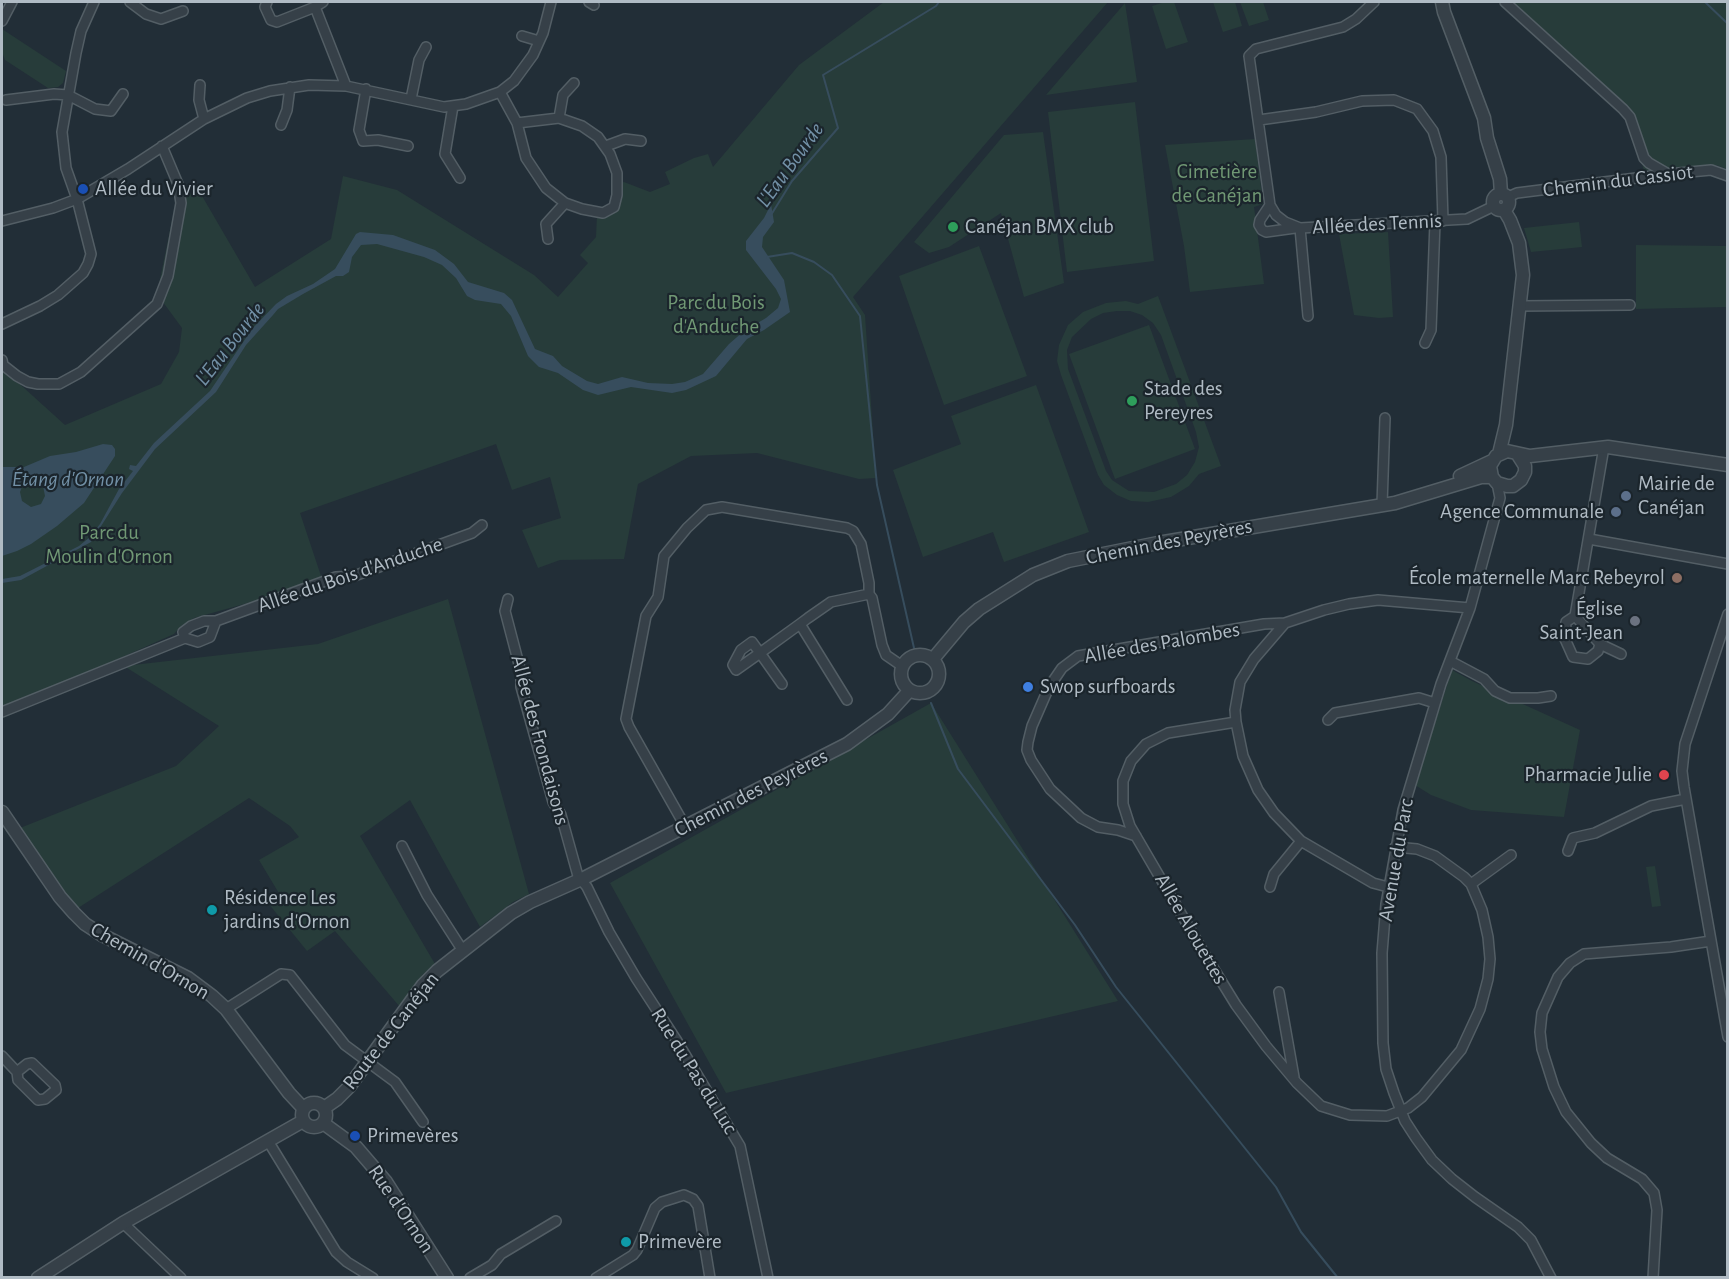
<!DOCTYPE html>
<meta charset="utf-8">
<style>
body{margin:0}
#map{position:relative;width:1729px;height:1279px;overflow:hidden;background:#222e37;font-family:"Alegreya Sans",sans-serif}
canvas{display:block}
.frame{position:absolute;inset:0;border:3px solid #b0bbc4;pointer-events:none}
</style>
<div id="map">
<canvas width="1729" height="1279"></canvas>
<div class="frame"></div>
</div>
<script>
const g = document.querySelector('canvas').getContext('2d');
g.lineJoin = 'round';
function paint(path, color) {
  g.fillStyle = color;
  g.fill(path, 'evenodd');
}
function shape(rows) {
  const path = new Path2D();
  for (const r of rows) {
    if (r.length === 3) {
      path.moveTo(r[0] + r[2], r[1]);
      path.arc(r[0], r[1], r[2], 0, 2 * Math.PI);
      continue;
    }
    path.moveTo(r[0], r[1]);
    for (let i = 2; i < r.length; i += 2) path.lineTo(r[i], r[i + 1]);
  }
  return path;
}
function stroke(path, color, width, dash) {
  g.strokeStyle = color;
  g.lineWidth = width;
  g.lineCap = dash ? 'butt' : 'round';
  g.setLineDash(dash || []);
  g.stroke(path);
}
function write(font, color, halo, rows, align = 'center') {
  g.font = font + ' "Alegreya Sans",sans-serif';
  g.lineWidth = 4.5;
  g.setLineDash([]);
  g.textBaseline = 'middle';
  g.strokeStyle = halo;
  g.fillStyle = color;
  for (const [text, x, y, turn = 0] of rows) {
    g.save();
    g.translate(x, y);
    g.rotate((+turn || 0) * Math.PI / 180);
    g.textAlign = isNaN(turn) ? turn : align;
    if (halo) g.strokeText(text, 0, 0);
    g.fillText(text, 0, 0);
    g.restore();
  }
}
paint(shape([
 [884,2,1108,2,853,297,865,315,876,478,859,479,757,453,691,456,638,484,624,559,560,560,538,568,522,530,561,518,550,477,512,490,496,444,300,513,323,582,194,618,181,626,174,634,2,711,2,368,65,425,161,384,179,352,182,328,157,294,176,201,198,189,255,287,331,239,343,176,397,190,534,275,558,297,588,263,580,255,596,237,597,215,609,211,618,184,624,182,650,192,670,184,665,172,694,158,708,154,713,167,799,65],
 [1165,2,1174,2,1188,42,1166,49,1152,6],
 [1213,2,1235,2,1242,26,1223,32],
 [1240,2,1263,2,1269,20,1249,26],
 [1505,2,1727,2,1727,169,1716,165,1644,171,1630,117],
 [1125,3,1137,82,1046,95],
 [2,29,66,71,63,83,58,87,48,88,5,60,2,52],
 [1135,102,1154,261,1067,272,1048,112],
 [1043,132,1064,283,1024,297,1001,213,949,247,929,253,914,242,1004,135],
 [1255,139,1263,204,1254,207,1264,284,1190,292,1184,246,1165,145],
 [1579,222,1582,247,1531,252,1524,228],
 [1388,232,1393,317,1379,318,1354,315,1339,234],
 [1636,245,1727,246,1727,307,1636,309],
 [979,246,1027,376,944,405,899,276],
 [1158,296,1221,466,1199,474,1189,486,1171,497,1148,502,1131,501,1117,495,1104,485,1098,475,1061,375,1057,361,1059,345,1068,325,1083,312,1106,303,1126,301,1138,304],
 [1117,311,1130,311,1142,315,1153,323,1161,335,1196,432,1199,447,1195,462,1187,475,1176,484,1154,492,1129,491,1112,480,1106,471,1068,369,1067,350,1072,337,1091,319,1103,313],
 [1149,325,1195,449,1115,479,1069,354],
 [1036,385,1089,532,1004,562,993,532,923,557,893,470,961,444,951,416],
 [448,599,529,894,513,902,480,927,410,800,360,836,435,964,423,974,400,1007,335,931,307,951,268,903,280,895,259,860,299,837,290,826,249,798,78,908,71,902,20,828,176,766,219,726,124,666,318,644],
 [1452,670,1472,681,1580,730,1564,817,1471,810,1431,795,1415,785],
 [931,703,1118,1001,726,1093,610,883],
 [1655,866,1661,906,1652,907,1646,867]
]), '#273c3a');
paint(shape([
 [771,204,774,222,763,237,762,247,784,280,790,312,764,330,747,339,716,376,686,390,672,393,631,387,598,395,583,390,558,373,539,367,528,356,511,316,501,304,475,300,467,296,456,278,442,265,424,257,377,244,361,245,352,257,349,272,343,276,336,276,303,294,278,309,273,315,246,345,216,392,155,449,122,493,91,542,21,580,2,583,2,579,20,576,79,546,90,537,100,524,119,489,133,471,129,469,130,465,136,466,154,443,210,391,252,329,276,304,287,296,313,284,335,269,356,234,360,232,393,235,435,250,454,264,468,282,504,293,512,300,535,349,553,356,562,366,587,381,598,384,622,377,648,383,672,384,685,382,703,374,729,344,744,331,766,318,778,308,781,299,776,289,746,250,746,241,764,218],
 [103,444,112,445,115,449,115,456,84,503,57,526,31,544,17,551,2,556,2,467,24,467,50,456,76,452],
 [35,482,43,486,45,496,41,504,31,507,22,501,20,492,23,484]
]), '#374d5d');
stroke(shape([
 [1705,2,1728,24],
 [771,215,792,181,838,128,823,75,936,6,939,2],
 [768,259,767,257,792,253,814,262,832,275,860,316,877,485,914,648],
 [931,703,958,769,1075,925,1116,987,1276,1187,1301,1232,1338,1278]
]), '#374d5d', 2);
const minor = shape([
 [94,2,81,31,76,53,62,132,66,168,77,199,128,169,204,119,247,98,270,91,309,85,346,86,444,107,466,104,500,92,514,81,533,55,543,33,551,2],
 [130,2,146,14,161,19,183,11],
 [267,2,265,7,271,20,277,22,315,7,323,2],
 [589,2,594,5],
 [1374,2,1356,19,1343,27,1256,49,1249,56,1270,205,1276,215,1285,222,1300,228,1467,219,1494,206],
 [1505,2,1623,109,1630,117,1644,158,1649,163,1668,174],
 [315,7,346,86],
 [2,21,12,2],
 [522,36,539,41],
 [200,85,199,100,204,119],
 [366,89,359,130,363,141,378,140,408,146],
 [500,92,517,123,526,158,546,188,565,203,582,209,603,213,614,207,617,195,617,173,610,154,598,137,582,126,559,118,517,123],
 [411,99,419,60,426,47],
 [6,100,54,94,68,95,95,109,111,111,123,94],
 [453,106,445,154,460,178],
 [559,118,563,95,574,83],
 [1259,120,1316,112,1362,101,1394,100,1417,109,1433,131,1441,157,1443,221],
 [281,125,287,110,290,87],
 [606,146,625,139,641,141],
 [1508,197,1517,193,1668,174,1711,170,1728,176],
 [1270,205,1260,220,1259,225,1262,230,1266,232,1295,228],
 [2,221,53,208,77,199,91,254,88,264,83,273,58,295,40,306,2,324],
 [1300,228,1308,316],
 [548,239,546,224,565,203],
 [1520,306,1630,305],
 [1425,343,1431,330,1435,222],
 [2,360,3,365,17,376,28,382,38,384,59,384,81,372,157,304,168,276,181,203,178,184,162,146],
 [1497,483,1500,498,1470,608,1441,684,1403,810,1386,904,1382,953,1383,1043,1386,1069,1394,1093,1405,1121,1416,1138,1432,1160,1452,1179,1475,1197,1518,1227,1531,1240,1551,1278],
 [1382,505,1385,418],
 [1589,539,1728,564],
 [508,599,505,611,521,672,521,687,553,802,561,815,578,876,587,887,609,932,636,978,677,1041,740,1146,768,1278],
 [1728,614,1685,744,1682,771,1684,787,1728,1037],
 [1575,616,1566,622,1565,639,1573,657,1588,659,1598,651,1600,644,1575,616,1604,447],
 [800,624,847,700],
 [185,638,183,632,191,626,204,621,216,621,336,577,354,576,472,533,482,525],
 [1600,644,1621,654],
 [1450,661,1484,679,1495,691,1510,698,1538,698,1551,696],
 [782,684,760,653,752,642,741,650,733,665,736,670,760,653,800,624,808,618,831,602,869,594],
 [2,712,185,638,198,642,210,637,216,621],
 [1328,720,1335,713,1419,698,1435,703],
 [1236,722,1168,733,1146,744,1131,761,1123,781,1123,804,1130,826,1204,953,1236,1005,1266,1046,1297,1083,1321,1106,1350,1115,1387,1116,1408,1108,1422,1097,1461,1050,1480,1009,1488,979,1490,959,1488,937,1482,910,1471,884,1464,877,1435,856,1417,849,1395,847],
 [685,826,629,727,626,719,646,616,658,597,664,556,687,528,706,510,722,507,847,528,853,531,861,544,869,583,869,594,872,598,882,645,886,655,902,666],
 [1136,836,1118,830,1098,827,1081,818,1050,789,1031,760,1027,750,1028,742,1032,726,1049,687,1062,668,1078,656,1264,624,1285,623],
 [402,846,427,895,463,951],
 [1568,851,1573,838,1595,833,1651,806,1686,799],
 [1471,884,1511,855],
 [1270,887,1274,874,1301,841],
 [1388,887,1373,883,1301,841,1274,813,1258,790,1243,756,1236,722,1235,710,1240,682,1254,659,1285,623,1324,610,1349,604,1378,600,1470,608],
 [1279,992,1294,1077],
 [226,1009,281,974,290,975,345,1045,395,1082,423,1122],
 [2,1056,17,1072,18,1080,38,1100,45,1099,56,1090,55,1085,32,1063,27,1064,17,1072],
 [268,1141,336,1252,347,1262,373,1278],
 [123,1223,181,1278],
 [470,1278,492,1265,501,1254,556,1221],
 [596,1278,633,1255,637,1250,655,1208,662,1202,684,1195,693,1199,698,1206,710,1278],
 [1653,1278,1657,1210,1654,1193,1642,1179,1607,1158,1591,1143,1566,1112,1554,1087,1542,1049,1540,1032,1542,1013,1558,977,1570,963,1584,954,1671,947,1711,941]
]);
const tertiary = shape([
 [1442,2,1444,12,1484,118,1487,138,1500,179,1501,194],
 [1501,202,8],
 [1499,454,1506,425,1523,275,1519,243,1510,220,1504,210],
 [1518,455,1525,466,1525,472,1521,480,1513,486,1507,486,1497,483,1492,477,1490,466,1496,456,1507,451,1530,456,1608,447,1728,465],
 [1460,476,1492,461],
 [920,674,19],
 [933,659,964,622,979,609,1033,575,1068,561,1158,543,1395,503,1481,477,1492,477],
 [2,812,60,897,74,913,85,924,102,935,188,978,212,996,226,1009,289,1093,303,1108],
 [314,1115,12],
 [324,1108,337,1099,349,1087,423,985,437,971,511,913,530,902,584,878,847,744,888,714,909,691],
 [323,1123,356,1147,386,1182,447,1278],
 [38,1278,123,1223,303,1121]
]);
stroke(minor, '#535e65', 12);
stroke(tertiary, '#535e65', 15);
stroke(minor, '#364048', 9);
stroke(tertiary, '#364048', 12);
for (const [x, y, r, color] of [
 [83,189,6,"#1a4fb4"],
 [953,227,6,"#2e9e5b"],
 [1132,401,6,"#2e9e5b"],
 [1626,496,6,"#5c6f8a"],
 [1616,512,6,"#5c6f8a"],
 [1677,578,6,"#8d6e63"],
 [1635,621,6,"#6b7280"],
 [1028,687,6,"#3f7fe0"],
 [1664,775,6,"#e0444e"],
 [212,910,6,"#0f9aa8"],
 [355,1136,6,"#1a4fb4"],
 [626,1242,6,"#0f9aa8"]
]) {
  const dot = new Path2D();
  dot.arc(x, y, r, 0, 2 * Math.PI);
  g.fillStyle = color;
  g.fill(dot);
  stroke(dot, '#1b252c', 2);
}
write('21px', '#709874', '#1b252c', [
 ["Cimetière",1217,172],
 ["de Canéjan",1217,196],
 ["Parc du Bois",716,303],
 ["d'Anduche",716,327],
 ["Parc du",109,533],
 ["Moulin d'Ornon",109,557]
]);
write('21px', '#b0bbc4', '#1b252c', [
 ["Chemin du Cassiot",1618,181,-7],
 ["Allée des Tennis",1377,224,-3],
 ["Chemin des Peyrères",1169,542,-11],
 ["Allée du Bois d'Anduche",350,575,-19],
 ["Allée des Palombes",1162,643,-10],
 ["Allée des Frondaisons",540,740,75],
 ["Chemin des Peyrères",751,793,-27],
 ["Avenue du Parc",1396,860,-80],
 ["Allée Alouettes",1191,929,60],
 ["Chemin d'Ornon",150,961,30],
 ["Route de Canéjan",391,1031,-52],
 ["Rue du Pas du Luc",694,1071,58],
 ["Rue d'Ornon",401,1209,56]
]);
write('21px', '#b0bbc4', '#1b252c', [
 ["Allée du Vivier",95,189],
 ["Canéjan BMX club",965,227],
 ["Stade des",1144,389],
 ["Pereyres",1144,413],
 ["Mairie de",1638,484],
 ["Canéjan",1638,508],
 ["Agence Communale",1604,512,"right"],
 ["École maternelle Marc Rebeyrol",1665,578,"right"],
 ["Église",1623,609,"right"],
 ["Saint-Jean",1623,633,"right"],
 ["Swop surfboards",1040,687],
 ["Pharmacie Julie",1652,775,"right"],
 ["Résidence Les",224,898],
 ["jardins d'Ornon",224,922],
 ["Primevères",367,1136],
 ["Primevère",638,1242]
], 'left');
write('italic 22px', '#7290a6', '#1b252c', [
 ["L'Eau Bourde",790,165,-54],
 ["L'Eau Bourde",230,344,-52],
 ["Étang d'Ornon",68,479]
]);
</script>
